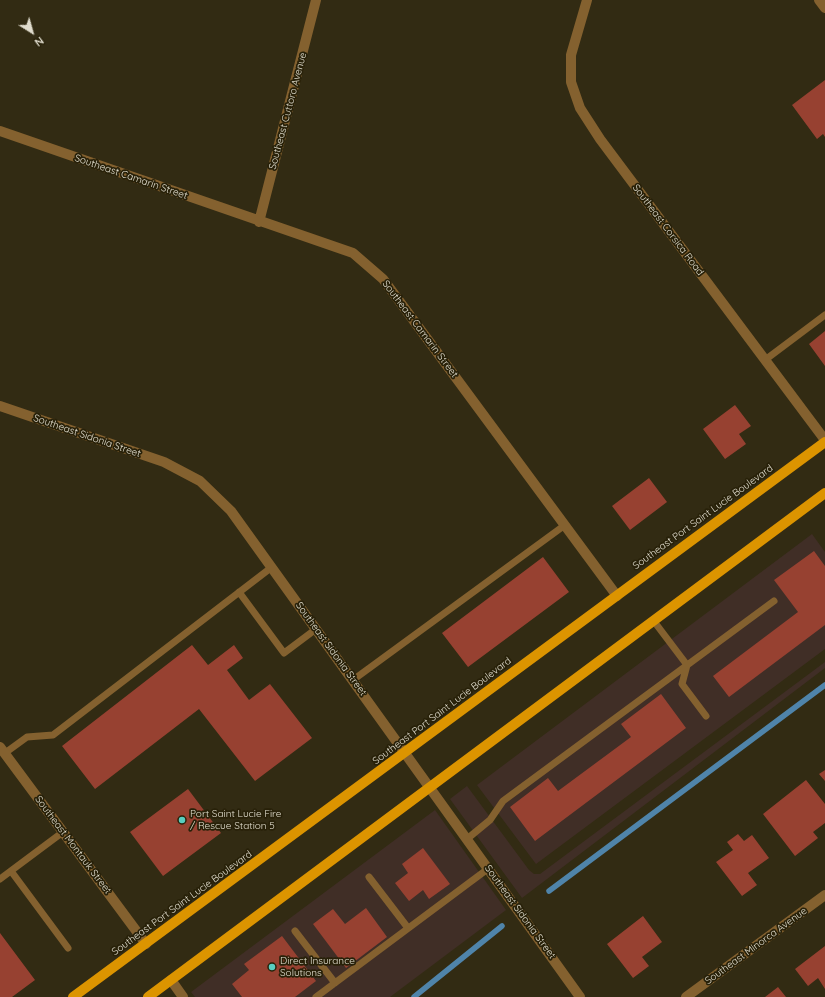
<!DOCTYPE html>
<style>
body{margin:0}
#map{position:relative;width:825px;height:997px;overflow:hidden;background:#322b13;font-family:Quicksand,sans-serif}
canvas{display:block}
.north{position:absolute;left:12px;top:12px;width:40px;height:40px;-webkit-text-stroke:3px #282109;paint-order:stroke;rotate:143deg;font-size:11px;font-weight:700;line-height:16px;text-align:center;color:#e1ddce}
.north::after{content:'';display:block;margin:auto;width:14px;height:18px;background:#e1ddce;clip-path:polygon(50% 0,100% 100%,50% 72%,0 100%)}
</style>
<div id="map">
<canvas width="825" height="997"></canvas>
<div class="north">N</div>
</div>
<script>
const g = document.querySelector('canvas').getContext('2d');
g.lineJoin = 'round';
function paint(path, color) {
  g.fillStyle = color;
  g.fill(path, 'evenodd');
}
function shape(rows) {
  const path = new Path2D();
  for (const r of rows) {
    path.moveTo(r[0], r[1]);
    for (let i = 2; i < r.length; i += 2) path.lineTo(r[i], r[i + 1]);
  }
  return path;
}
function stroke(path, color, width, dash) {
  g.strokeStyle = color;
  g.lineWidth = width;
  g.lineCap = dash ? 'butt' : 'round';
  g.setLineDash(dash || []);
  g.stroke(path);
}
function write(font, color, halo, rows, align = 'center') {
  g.font = font + ' Quicksand,sans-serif';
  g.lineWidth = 3.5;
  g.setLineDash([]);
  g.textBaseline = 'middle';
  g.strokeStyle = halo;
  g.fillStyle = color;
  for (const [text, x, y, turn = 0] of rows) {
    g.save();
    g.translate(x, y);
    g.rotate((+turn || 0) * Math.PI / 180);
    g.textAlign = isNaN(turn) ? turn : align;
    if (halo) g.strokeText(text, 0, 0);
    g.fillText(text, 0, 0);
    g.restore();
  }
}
paint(shape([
 [812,534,825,552,825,649,536,864,477,785],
 [825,662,825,668,522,898,450,799,467,786,529,870,534,874,540,874],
 [435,810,506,910,390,997,195,997,191,992]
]), '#402e26');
stroke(shape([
 [549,891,825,685],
 [414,997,502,926]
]), '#4f84aa', 5.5);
paint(shape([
 [825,80,825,137,823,134,817,139,792,105],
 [825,331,825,366,809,344],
 [735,405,751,426,739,434,746,444,725,459,703,429],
 [649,478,667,502,630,530,612,506],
 [814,551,825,566,825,625,729,697,713,676,798,612,774,580],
 [543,557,569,592,468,667,442,633],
 [192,645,208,665,234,645,243,658,227,670,249,700,270,684,312,738,255,781,199,709,95,789,62,746],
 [661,694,686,728,535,841,510,807,548,778,558,791,631,737,621,724],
 [825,770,825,781,819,774],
 [806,780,825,804,825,823,813,832,818,838,795,856,763,814],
 [188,789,221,833,163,876,130,832],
 [738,834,744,841,752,835,769,858,748,873,757,885,742,896,716,862,733,850,727,842],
 [423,848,450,884,429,899,423,890,409,901,395,883,408,873,402,864],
 [366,908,387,937,346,968,313,924,333,909,345,924],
 [643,916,662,942,642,957,649,966,633,978,607,944],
 [0,933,35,980,12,997,0,997],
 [282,936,316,981,295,997,242,997,232,984,249,970,244,964],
 [825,946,825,989,818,978,808,986,795,969],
 [778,987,786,997,765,997]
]), '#974131');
stroke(shape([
 [765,360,825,315],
 [239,592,284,653,316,629],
 [653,620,687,665,682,684,706,716],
 [353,680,565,525],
 [5,753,27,737,53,735,272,567],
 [467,839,490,820,503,801,774,601],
 [11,871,68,948],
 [369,877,408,928],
 [0,879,63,832],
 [295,931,335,983],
 [316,997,489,868]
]), '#84612f', 7);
stroke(shape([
 [587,0,571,55,571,82,580,108,600,139,825,440],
 [819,0,825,8],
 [0,131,353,253,383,279,617,596],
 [259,222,316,0],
 [0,406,164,462,200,481,231,511,580,997],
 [0,747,146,944],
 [171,980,183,997],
 [686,997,825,895]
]), '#84612f', 10);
stroke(shape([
 [73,997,825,442],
 [148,997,825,493]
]), '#dc9400', 10);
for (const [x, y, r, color] of [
 [182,820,4,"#58cec0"],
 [272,967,4,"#58cec0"]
]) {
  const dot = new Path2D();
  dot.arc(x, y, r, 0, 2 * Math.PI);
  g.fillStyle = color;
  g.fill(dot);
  stroke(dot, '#282109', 1.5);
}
write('10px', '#e1ddce', '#282109', [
 ["Southeast Cuttoro Avenue",288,111,-75],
 ["Southeast Camarin Street",131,177,19],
 ["Southeast Corsica Road",668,230,53],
 ["Southeast Camarin Street",420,329,53],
 ["Southeast Sidonia Street",87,436,19],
 ["Southeast Port Saint Lucie Boulevard",703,517,-36],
 ["Southeast Sidonia Street",331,649,54],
 ["Southeast Port Saint Lucie Boulevard",442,711,-37],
 ["Southeast Montauk Street",73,845,53],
 ["Southeast Port Saint Lucie Boulevard",182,903,-36],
 ["Southeast Sidonia Street",520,912,54],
 ["Southeast Minorca Avenue",756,946,-36]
]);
write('10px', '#e1ddce', '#282109', [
 ["Port Saint Lucie Fire",190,814],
 ["/ Rescue Station 5",190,826],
 ["Direct Insurance",280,961],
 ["Solutions",280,973]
], 'left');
</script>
